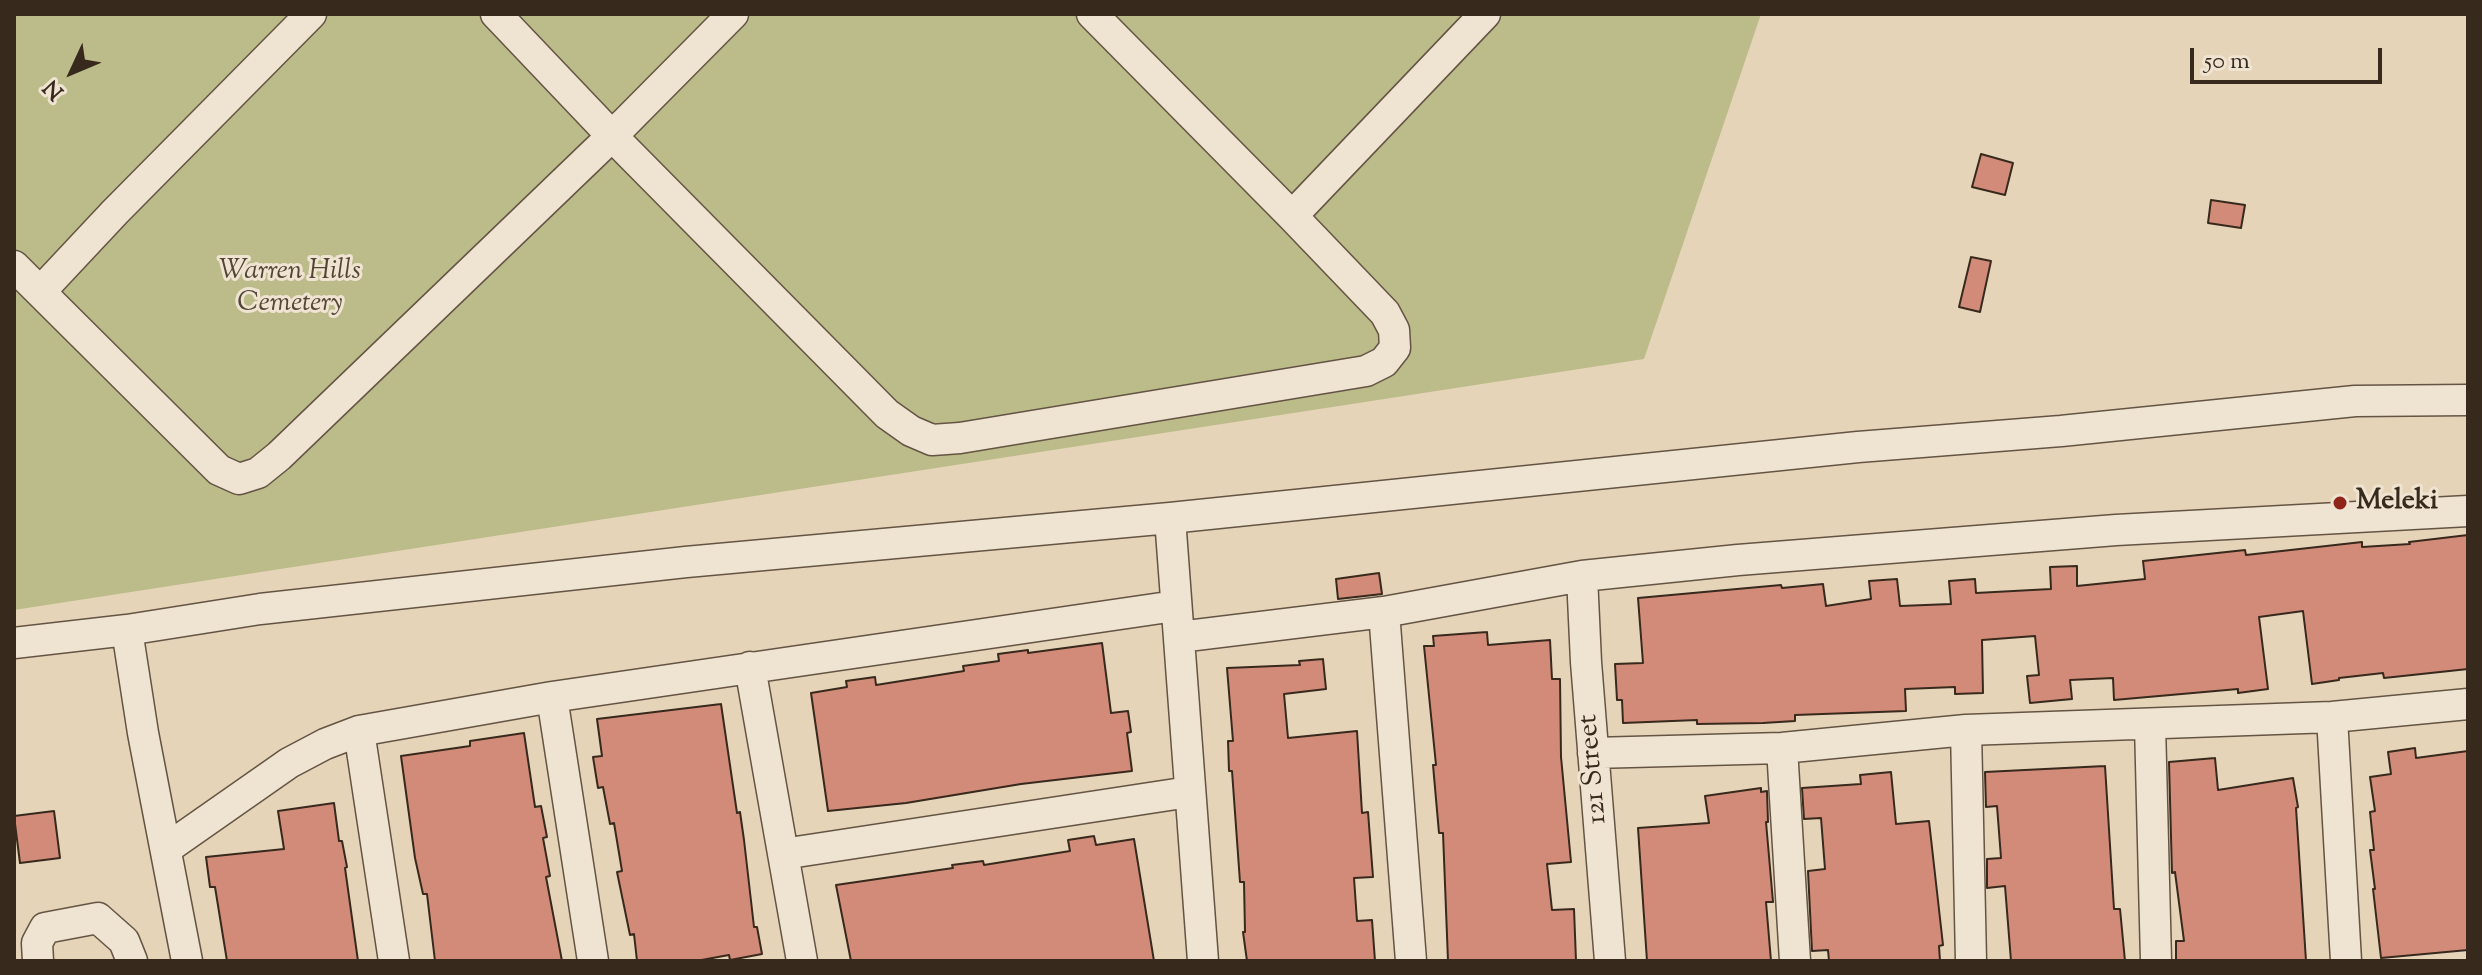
<!DOCTYPE html>
<style>
body{margin:0}
#map{position:relative;width:2482px;height:975px;overflow:hidden;background:#e6d4b8;font-family:"Sorts Mill Goudy",serif}
canvas{display:block}
.frame{position:absolute;inset:0;border:16px solid #38291d;pointer-events:none}
.north{position:absolute;left:32px;top:32px;width:80px;height:80px;-webkit-text-stroke:6px #efe3d1;paint-order:stroke;rotate:226deg;font-size:22px;font-weight:700;line-height:32px;text-align:center;color:#38291d}
.north::after{content:'';display:block;margin:auto;width:28px;height:36px;background:#38291d;clip-path:polygon(50% 0,100% 100%,50% 72%,0 100%)}
.scale{position:absolute;left:2190px;top:48px;width:192px;height:36px;box-sizing:border-box;border:4px solid #38291d;border-top:0;padding-left:10px;font-size:24px;line-height:28px;white-space:nowrap;color:#38291d;-webkit-text-stroke:6px #efe3d1;paint-order:stroke}
</style>
<div id="map">
<canvas width="2482" height="975"></canvas>
<div class="frame"></div>
<div class="north">N</div>
<div class="scale">50 m</div>
</div>
<script>
const g = document.querySelector('canvas').getContext('2d');
g.lineJoin = 'round';
function paint(path, color) {
  g.fillStyle = color;
  g.fill(path, 'evenodd');
}
function shape(rows) {
  const path = new Path2D();
  for (const r of rows) {
    path.moveTo(r[0], r[1]);
    for (let i = 2; i < r.length; i += 2) path.lineTo(r[i], r[i + 1]);
  }
  return path;
}
function stroke(path, color, width, dash) {
  g.strokeStyle = color;
  g.lineWidth = width;
  g.lineCap = dash ? 'butt' : 'round';
  g.setLineDash(dash || []);
  g.stroke(path);
}
function write(font, color, halo, rows, align = 'center') {
  g.font = font + ' "Sorts Mill Goudy",serif';
  g.lineWidth = 6;
  g.setLineDash([]);
  g.textBaseline = 'middle';
  g.strokeStyle = halo;
  g.fillStyle = color;
  for (const [text, x, y, turn = 0] of rows) {
    g.save();
    g.translate(x, y);
    g.rotate((+turn || 0) * Math.PI / 180);
    g.textAlign = isNaN(turn) ? turn : align;
    if (halo) g.strokeText(text, 0, 0);
    g.fillText(text, 0, 0);
    g.restore();
  }
}
paint(shape([
 [14,14,1761,14,1644,359,14,610]
]), '#bcbb8a');
const building = shape([
 [1981,154,2013,163,2005,195,1972,187,1981,154],
 [2211,200,2245,205,2241,228,2208,223,2211,200],
 [1971,257,1991,261,1980,312,1959,307,1971,257],
 [2468,535,2468,669,2384,678,2383,673,2339,678,2339,680,2312,684,2303,611,2259,617,2268,689,2238,693,2238,689,2114,700,2113,678,2070,680,2072,699,2030,703,2027,676,2039,675,2035,636,1982,640,1983,693,1955,694,1955,687,1905,689,1906,711,1795,715,1795,721,1763,723,1697,724,1697,720,1623,723,1622,700,1617,700,1615,664,1643,663,1638,598,1781,585,1782,588,1823,584,1826,606,1871,599,1869,581,1897,579,1900,606,1951,604,1949,581,1975,579,1976,593,2051,589,2050,567,2077,566,2077,586,2145,579,2143,561,2245,550,2246,555,2362,542,2362,547,2410,544,2409,542,2468,535],
 [1379,573,1382,594,1338,599,1336,579,1379,573],
 [1487,632,1488,645,1550,640,1552,679,1560,679,1561,757,1571,862,1547,864,1552,910,1574,909,1576,961,1448,961,1443,833,1439,833,1433,765,1436,765,1424,646,1434,646,1433,636,1487,632],
 [1102,643,1111,713,1128,711,1131,732,1127,733,1132,771,1021,784,906,803,828,811,811,693,847,687,846,681,875,677,876,685,964,671,963,666,999,661,998,654,1028,650,1028,653,1102,643],
 [1323,659,1326,689,1284,694,1288,738,1357,731,1362,813,1368,812,1373,877,1354,878,1357,921,1372,920,1375,961,1247,961,1243,932,1245,932,1244,882,1240,882,1232,771,1229,771,1228,741,1233,741,1227,668,1300,665,1299,661,1323,659],
 [721,704,737,813,740,812,744,840,754,927,757,927,762,954,730,960,729,955,696,961,637,961,634,934,630,935,617,872,622,871,614,823,610,824,603,787,598,788,593,757,602,756,597,719,721,704],
 [524,733,535,807,541,806,547,837,543,838,550,876,546,877,562,961,435,961,427,894,423,894,415,858,401,756,470,746,470,741,524,733],
 [2415,748,2416,758,2468,751,2468,950,2381,958,2373,889,2375,889,2370,850,2374,850,2370,812,2375,811,2370,777,2391,774,2388,752,2415,748],
 [2215,758,2218,790,2293,778,2298,807,2296,808,2306,961,2176,961,2176,941,2184,941,2175,872,2172,873,2169,762,2215,758],
 [2105,766,2114,909,2120,909,2125,961,2011,961,2005,886,1987,888,1987,859,2001,858,1997,806,1986,807,1985,772,2105,766],
 [1891,772,1896,824,1929,821,1943,945,1939,946,1940,961,1829,961,1828,950,1812,951,1808,871,1825,869,1821,818,1804,819,1802,788,1861,784,1860,775,1891,772],
 [1761,788,1761,792,1767,791,1768,822,1766,822,1773,902,1766,902,1771,961,1647,961,1638,828,1709,823,1705,796,1761,788],
 [334,803,339,841,342,841,347,867,345,868,358,961,227,961,215,887,210,887,206,857,284,849,278,811,334,803],
 [54,811,60,858,20,863,14,816,54,811],
 [1094,836,1096,845,1134,839,1154,961,851,961,836,885,953,868,952,865,983,861,984,865,1070,851,1068,840,1094,836]
]);
paint(building, '#d38b79');
stroke(building, '#38291d', 2);
const minor = shape([
 [496,14,612,136,887,414,911,431,932,440,960,438,1366,371,1384,362,1395,348,1394,330,1385,313,1292,216,1092,14],
 [1292,216,1485,14],
 [14,266,219,470,239,479,258,473,279,456,612,136,733,14],
 [40,292,115,212,311,14],
 [1170,518,1203,961],
 [1582,576,1586,662,1610,961],
 [1384,612,1411,961],
 [127,630,143,733,187,961],
 [1179,637,1384,612,1582,576,1738,560,2116,530,2468,511],
 [14,643,127,630,260,609,686,562,1170,518,1858,447,2061,431,2355,401,2468,400],
 [750,667,802,961],
 [552,697,1175,606],
 [2332,717,2346,961],
 [2150,724,2156,961],
 [1966,730,1971,961],
 [359,731,394,961],
 [1782,748,1795,961],
 [1593,753,1782,748,1966,730,2332,717,2468,704],
 [166,849,289,763,325,744,359,731,552,697,593,961],
 [783,854,1189,792],
 [38,961,37,943,45,928,98,918,124,941,132,961]
]);
stroke(minor, '#645444', 33);
stroke(minor, '#efe3d1', 30);
for (const [x, y, r, color] of [
 [2340,503,8,"#8f2418"]
]) {
  const dot = new Path2D();
  dot.arc(x, y, r, 0, 2 * Math.PI);
  g.fillStyle = color;
  g.fill(dot);
  stroke(dot, '#efe3d1', 3);
}
write('italic 28px', '#524633', '#efe3d1', [
 ["Warren Hills",290,273],
 ["Cemetery",290,305]
]);
write('bold 28px', '#38291d', '#efe3d1', [
 ["Meleki",2356,503]
], 'left');
write('28px', '#38291d', '#efe3d1', [
 ["121 Street",1595,769,-95]
]);
</script>
